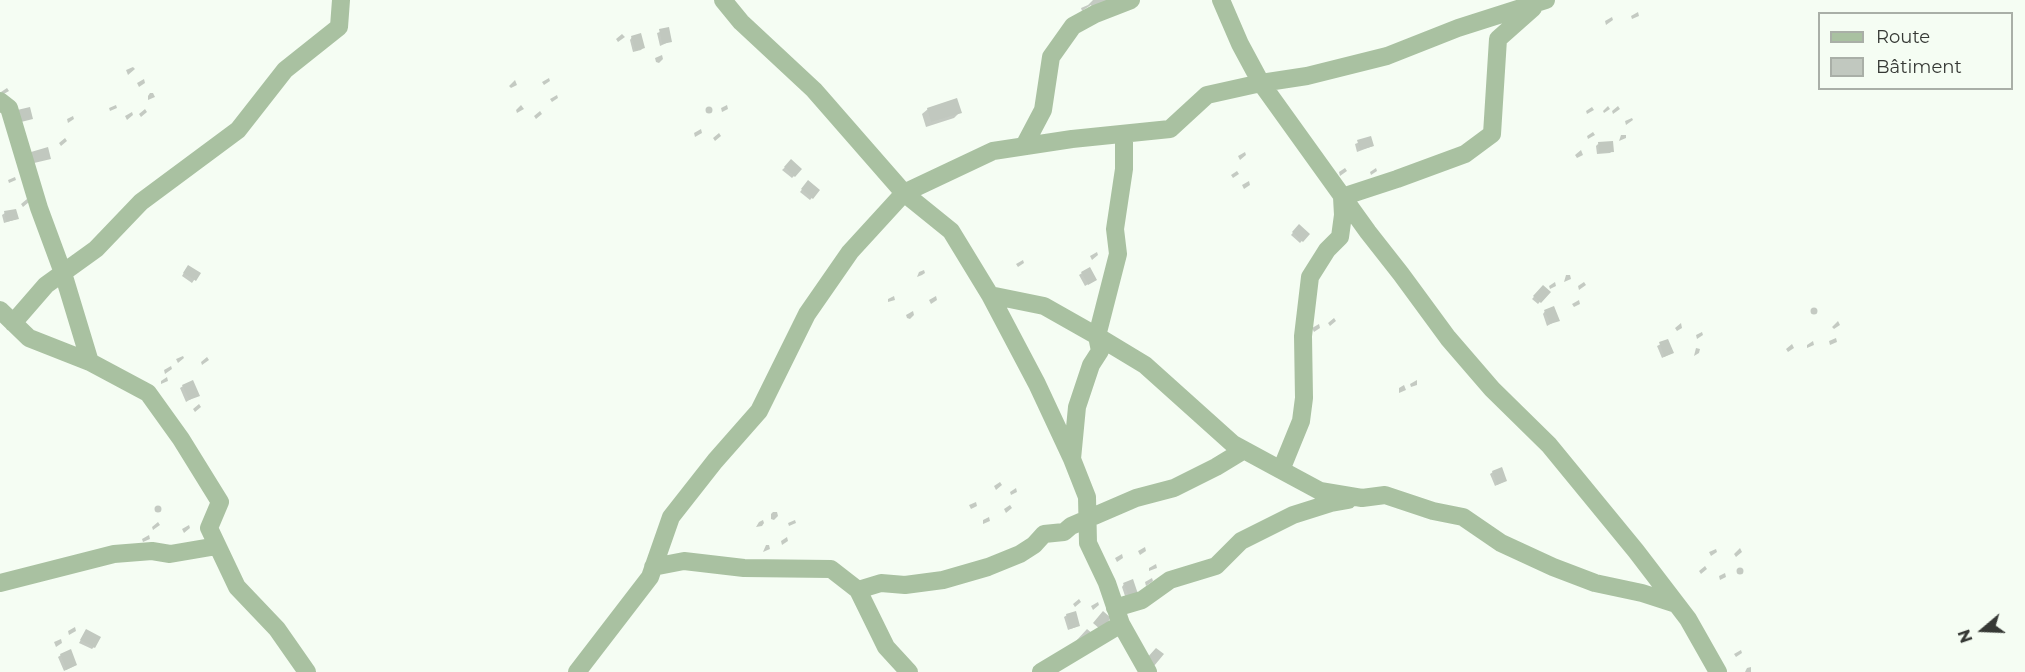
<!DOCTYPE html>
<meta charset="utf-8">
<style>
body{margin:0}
#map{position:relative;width:2025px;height:672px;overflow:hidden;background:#f5fdf3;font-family:Montserrat,sans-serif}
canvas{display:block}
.legend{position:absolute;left:1818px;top:12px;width:195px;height:78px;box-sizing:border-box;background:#f5fdf3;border:2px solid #a9afa7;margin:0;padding:8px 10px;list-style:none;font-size:18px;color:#363935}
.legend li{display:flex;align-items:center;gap:12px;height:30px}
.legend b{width:30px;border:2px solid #a9afa7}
.north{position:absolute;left:1953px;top:600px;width:60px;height:60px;-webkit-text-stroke:4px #f5fdf3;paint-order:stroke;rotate:251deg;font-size:16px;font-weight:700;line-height:24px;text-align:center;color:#363935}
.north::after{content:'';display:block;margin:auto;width:21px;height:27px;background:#363935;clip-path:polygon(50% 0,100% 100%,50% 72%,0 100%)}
</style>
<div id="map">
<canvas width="2025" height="672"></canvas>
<ul class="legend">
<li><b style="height:8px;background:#a9c1a1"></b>Route</li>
<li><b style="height:16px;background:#c1c8bf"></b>Bâtiment</li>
</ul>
<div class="north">N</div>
</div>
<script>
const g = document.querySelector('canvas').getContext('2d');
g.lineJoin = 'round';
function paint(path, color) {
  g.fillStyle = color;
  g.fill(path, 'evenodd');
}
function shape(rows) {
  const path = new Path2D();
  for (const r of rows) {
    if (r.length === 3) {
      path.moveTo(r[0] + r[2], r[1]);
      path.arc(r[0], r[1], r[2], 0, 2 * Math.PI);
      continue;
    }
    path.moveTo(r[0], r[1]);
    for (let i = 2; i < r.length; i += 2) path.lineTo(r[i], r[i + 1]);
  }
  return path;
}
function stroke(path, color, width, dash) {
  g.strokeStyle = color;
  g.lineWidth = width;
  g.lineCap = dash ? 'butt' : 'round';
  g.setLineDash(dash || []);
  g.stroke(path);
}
paint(shape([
 [1093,0,1120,0,1095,13,1091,5,1082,11,1081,8,1088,5],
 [1638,12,1639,16,1632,19,1631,16],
 [1612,17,1613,20,1606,25,1605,21],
 [668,29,671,41,660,46,657,33],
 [622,34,625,37,618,42,616,39],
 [632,37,643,48,641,50,633,52,630,40],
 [662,55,663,59,659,63,656,62,655,58],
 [133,67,135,69,128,75,126,70],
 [549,78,550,81,544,85,542,82],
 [144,79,145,83,139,87,137,83],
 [515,80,517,85,511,88,509,86],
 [7,88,9,91,2,95,1,92],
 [150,93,153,93,155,97,148,100,148,96],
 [557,95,558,98,552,102,550,99],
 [116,105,117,108,110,111,109,108],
 [521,105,524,109,517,113,516,110],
 [727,105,728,109,722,112,721,108],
 [1608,106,1610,109,1604,113,1603,111],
 [1618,106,1620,109,1613,114,1612,111],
 [709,110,3.5],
 [1592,107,1594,110,1587,114,1586,111],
 [145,109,147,112,141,117,139,114],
 [928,109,960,112,954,118,926,127,922,114],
 [540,111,542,114,536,119,534,116],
 [132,112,133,115,127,120,125,116],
 [73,116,74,119,68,123,67,119],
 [1632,118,1633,120,1626,125,1625,121],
 [701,129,702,133,695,137,694,133],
 [1593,132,1595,135,1588,139,1587,136],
 [719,133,721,136,715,141,713,138],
 [1621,135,1626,135,1626,138,1619,141],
 [65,138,67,141,61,146,59,143],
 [1370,138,1373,146,1357,152,1355,144],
 [1598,144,1612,151,1610,153,1597,154,1596,146],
 [1581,150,1583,155,1577,158,1575,155],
 [1245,152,1246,155,1240,160,1238,156],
 [791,162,800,170,792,178,782,170],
 [1345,168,1347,171,1340,176,1339,172],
 [1376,168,1377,171,1371,175,1370,172],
 [1237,171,1239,174,1233,178,1231,175],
 [15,177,16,180,9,183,8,180],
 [1249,181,1250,185,1244,189,1242,185],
 [808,182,818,191,810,200,800,192],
 [27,199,29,202,23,207,21,204],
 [5,213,17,219,4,223,2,215],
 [1299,226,1308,234,1300,243,1291,235],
 [1097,252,1098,255,1092,260,1090,256],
 [1023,260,1024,263,1018,267,1016,264],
 [186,269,199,273,192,283,182,276],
 [924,270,925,273,922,275,917,277,919,272],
 [1082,273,1095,280,1085,286,1079,275],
 [1566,275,1570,275,1571,279,1564,282],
 [1555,282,1556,286,1550,289,1549,286],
 [1584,282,1586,285,1579,290,1578,286],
 [1543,287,1549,292,1538,304,1532,299],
 [894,296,895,300,888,302,888,299],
 [936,296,937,300,931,304,929,300],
 [1579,300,1580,304,1574,307,1572,304],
 [1814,311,3.5],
 [913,311,914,315,910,319,907,318,906,315],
 [1545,311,1558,320,1547,326,1543,314],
 [1334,318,1336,321,1330,326,1328,323],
 [1838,321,1840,325,1834,329,1832,327],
 [1681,323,1682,328,1677,331,1675,328],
 [1319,324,1320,328,1314,332,1312,328],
 [1702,332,1703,335,1697,339,1696,335],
 [1836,338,1837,342,1830,345,1829,341],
 [1667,341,1672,353,1662,358,1657,346],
 [1813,341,1814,345,1807,348,1807,345],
 [1792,344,1794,348,1788,352,1786,349],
 [1696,348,1700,349,1699,353,1694,356],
 [183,356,184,358,178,363,176,359],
 [207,357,209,360,202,365,201,362],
 [171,366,172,369,165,374,164,370],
 [167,377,168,381,161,384,161,381],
 [1417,380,1417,385,1411,387,1410,384],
 [1404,385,1406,390,1399,393,1399,388],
 [183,386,198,395,186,402,180,388],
 [199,404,201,407,195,412,193,409],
 [1493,472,1505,481,1495,486,1490,474],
 [1000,482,1002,485,996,490,994,486],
 [1016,488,1017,492,1011,495,1010,492],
 [976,502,977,506,971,509,969,505],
 [1010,505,1012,508,1006,513,1004,509],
 [158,509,3.5],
 [773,512,777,512,778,516,774,520,771,519,771,514],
 [989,517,990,521,983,524,983,520],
 [763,520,764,523,762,526,756,527,759,522],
 [795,520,796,523,789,526,788,523],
 [158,522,160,525,153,530,152,527],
 [189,525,190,528,184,533,182,529],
 [149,535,150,539,143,542,142,539],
 [787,537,788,541,782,545,781,541],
 [766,545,769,545,770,549,763,552],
 [1145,547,1146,551,1140,555,1138,551],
 [1740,548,1742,552,1736,557,1734,554],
 [1716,549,1717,552,1711,556,1709,552],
 [1122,554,1123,558,1117,562,1115,558],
 [1156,564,1157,568,1149,571,1149,568],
 [1705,566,1707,569,1701,574,1699,571],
 [1740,571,3.5],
 [1725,573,1726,577,1720,580,1719,576],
 [1152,578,1153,581,1146,586,1145,582],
 [1124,584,1134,596,1126,599,1122,587],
 [1079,599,1081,602,1075,607,1073,604],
 [1098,602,1099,605,1093,610,1091,606],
 [1067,615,1079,625,1076,627,1068,630,1064,617],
 [75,627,76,631,69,635,68,631],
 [1087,629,1093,634,1076,641],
 [86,631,94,647,92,649,79,643],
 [61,639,62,643,56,647,54,642],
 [1741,650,1742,653,1736,657,1734,654],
 [61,655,76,665,64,671,58,657],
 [1751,667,1751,672,1745,672,1747,668]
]), '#0003');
paint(shape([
 [669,27,672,42,662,44,659,29],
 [641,33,645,48,635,51,631,36],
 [957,98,962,113,931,122,927,108],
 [30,107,33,119,17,123,13,111],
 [1371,136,1374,146,1360,150,1357,140],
 [1613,141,1614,152,1599,153,1598,142],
 [48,147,51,159,34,163,31,152],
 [791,159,802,169,795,177,784,167],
 [808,180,820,190,813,199,801,189],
 [16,209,19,219,6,222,4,211],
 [1299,224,1310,234,1303,242,1292,232],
 [188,265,201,273,196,281,183,273],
 [1090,267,1097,280,1088,285,1081,272],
 [1543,285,1551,292,1541,303,1533,296],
 [1554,306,1560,321,1550,324,1544,310],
 [1668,339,1674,353,1664,357,1659,342],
 [193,380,200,396,189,400,182,385],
 [1502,467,1507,481,1497,485,1492,471],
 [1133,579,1138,594,1129,597,1123,583],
 [1076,611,1080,626,1070,629,1066,614],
 [1103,611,1111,618,1101,630,1093,623],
 [86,629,101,637,95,648,80,640],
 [1156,648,1164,654,1154,666,1146,659],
 [71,649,77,665,66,670,60,654]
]), '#c1c8bf');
stroke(shape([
 [723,0,741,22,814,90,904,193,951,231,990,295,1037,384,1072,459,1087,497,1088,543,1107,583,1121,624,1041,672],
 [1221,0,1240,44,1261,83,1368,232,1401,274,1448,338,1492,389,1549,445,1636,551,1688,619,1718,672],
 [1533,8,1498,39,1492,134,1465,154,1397,179,1342,197,1343,215,1340,237,1327,250,1310,277,1303,336,1304,398,1301,421,1281,470,1320,491,1362,498,1385,495,1433,511,1463,517,1501,543,1553,567,1595,583,1642,593,1676,604],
 [0,101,9,108,39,208,63,273,90,362],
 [1024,146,1043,110,1051,57,1073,26,1095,14,1131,0],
 [990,295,1044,306,1097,336,1145,365,1233,444,1281,470],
 [0,310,29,338,90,362,148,393,181,439,220,502,209,528,237,587,277,629,307,672],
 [13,323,46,285,96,249,141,202,238,130,285,70,339,27,341,0],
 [1072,459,1077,407,1091,365,1100,351,1097,336,1118,254,1115,229,1124,169,1124,134],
 [653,567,684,561,744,568,831,569,858,590,886,647,909,672],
 [0,583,114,554,152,551,170,554,217,546],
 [858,590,881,583,905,585,943,580,988,567,1020,554,1034,545,1044,534,1064,532,1071,526,1136,498,1174,488,1216,467,1244,450],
 [1115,608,1142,600,1170,580,1216,566,1241,541,1293,515,1331,503,1348,500],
 [1121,624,1148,672],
 [577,672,650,577,671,517,715,461,759,411,807,314,850,252,904,193,993,151,1072,139,1170,129,1207,95,1261,83,1307,76,1387,56,1458,28,1546,0]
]), '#a9c1a1', 18);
</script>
